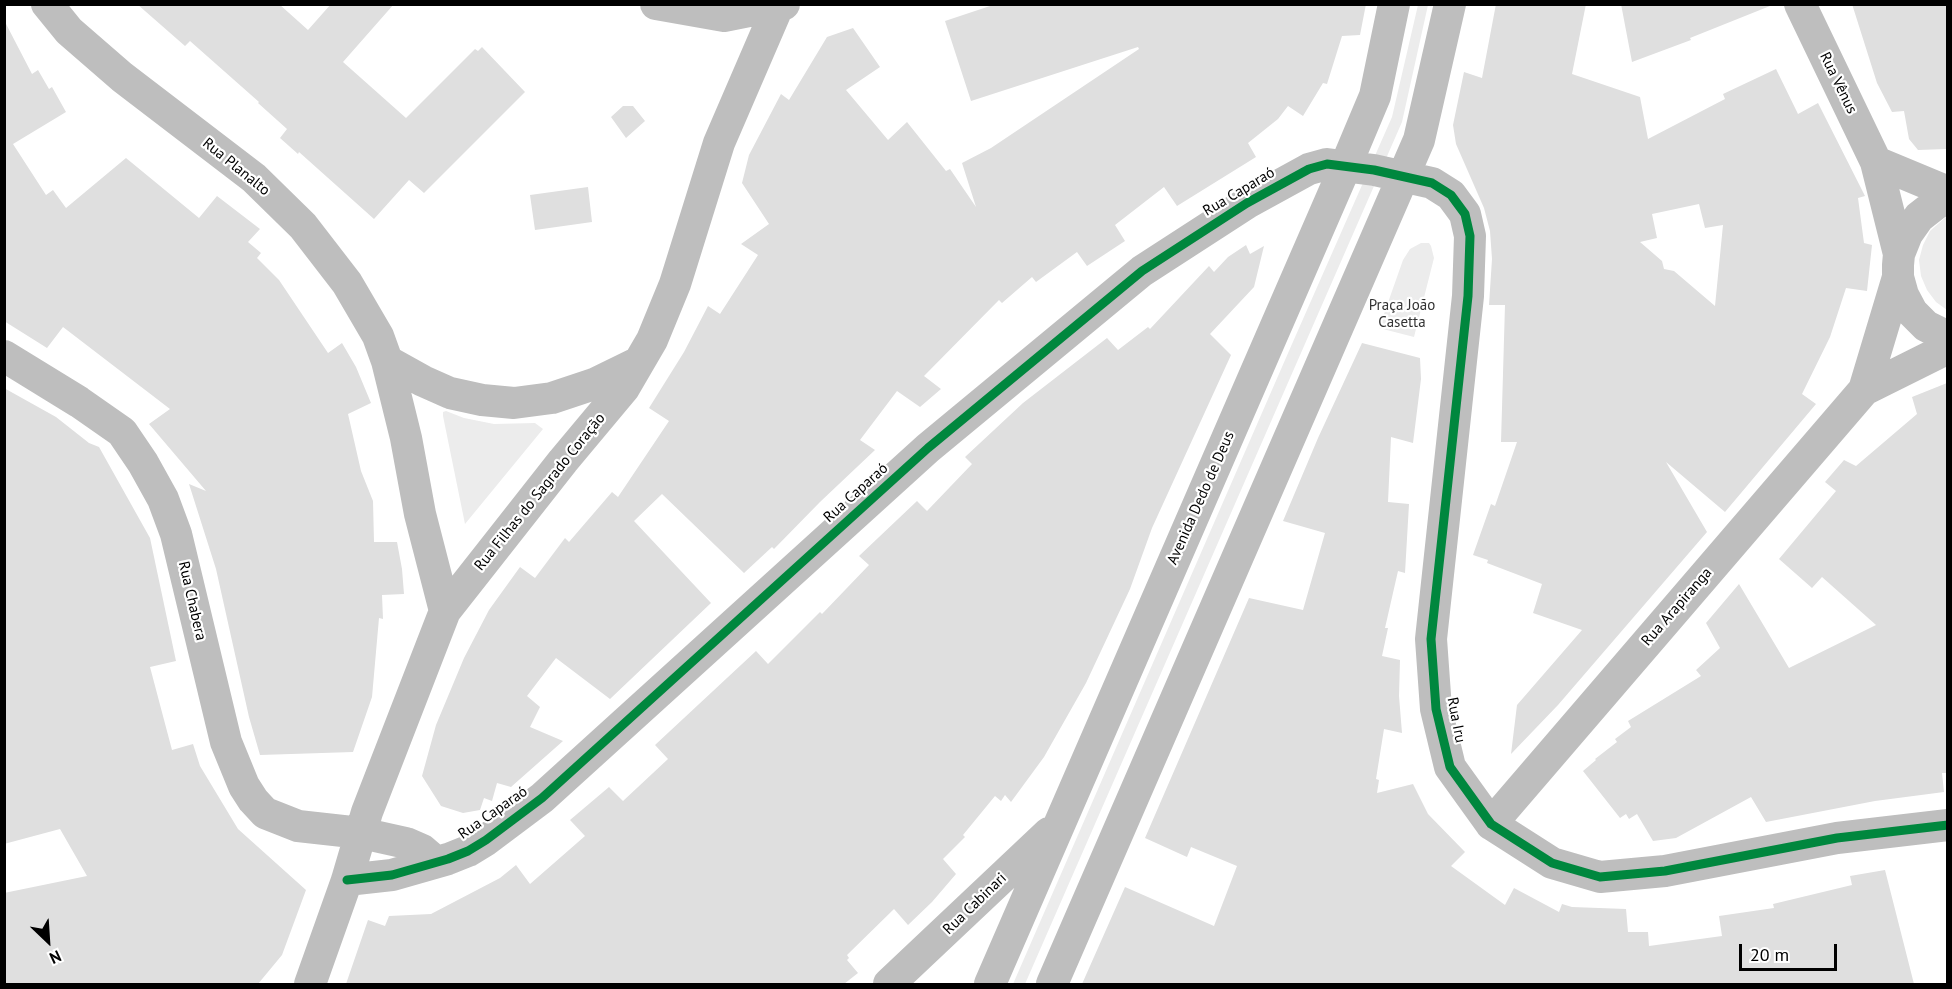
<!DOCTYPE html>
<meta charset="utf-8">
<style>
body{margin:0}
#map{position:relative;width:1952px;height:989px;overflow:hidden;background:#fff;font-family:"PT Sans",sans-serif}
canvas{display:block}
.frame{position:absolute;inset:0;border:6px solid #000;pointer-events:none}
.north{position:absolute;left:18px;top:911px;width:60px;height:60px;-webkit-text-stroke:4px #fff;paint-order:stroke;rotate:155deg;font-size:16px;font-weight:700;line-height:24px;text-align:center;color:#000}
.north::after{content:'';display:block;margin:auto;width:21px;height:27px;background:#000;clip-path:polygon(50% 0,100% 100%,50% 72%,0 100%)}
.scale{position:absolute;left:1739px;top:944px;width:98px;height:27px;box-sizing:border-box;border:3px solid #000;border-top:0;padding-left:8px;font-size:18px;line-height:21px;white-space:nowrap;color:#000;-webkit-text-stroke:4px #fff;paint-order:stroke}
</style>
<div id="map">
<canvas width="1952" height="989"></canvas>
<div class="frame"></div>
<div class="north">N</div>
<div class="scale">20 m</div>
</div>
<script>
const g = document.querySelector('canvas').getContext('2d');
g.lineJoin = 'round';
function paint(path, color) {
  g.fillStyle = color;
  g.fill(path, 'evenodd');
}
function shape(rows) {
  const path = new Path2D();
  for (const r of rows) {
    path.moveTo(r[0], r[1]);
    for (let i = 2; i < r.length; i += 2) path.lineTo(r[i], r[i + 1]);
  }
  return path;
}
function stroke(path, color, width, dash) {
  g.strokeStyle = color;
  g.lineWidth = width;
  g.lineCap = dash ? 'butt' : 'round';
  g.setLineDash(dash || []);
  g.stroke(path);
}
function write(font, color, halo, rows, align = 'center') {
  g.font = font + ' "PT Sans",sans-serif';
  g.lineWidth = 4.5;
  g.setLineDash([]);
  g.textBaseline = 'middle';
  g.strokeStyle = halo;
  g.fillStyle = color;
  for (const [text, x, y, turn = 0] of rows) {
    g.save();
    g.translate(x, y);
    g.rotate((+turn || 0) * Math.PI / 180);
    g.textAlign = isNaN(turn) ? turn : align;
    if (halo) g.strokeText(text, 0, 0);
    g.fillText(text, 0, 0);
    g.restore();
  }
}
paint(shape([
 [1418,5,1428,5,1402,122,1025,984,1013,984,1292,344,1392,117],
 [1947,216,1947,310,1936,302,1927,290,1921,276,1919,260,1923,245,1930,231],
 [1421,243,1429,243,1431,246,1434,258,1414,337,1379,328,1403,260,1410,249],
 [446,411,464,418,494,424,535,423,543,429,465,524,443,416,443,412]
]), '#ececec');
paint(shape([
 [137,4,279,4,308,30,331,4,394,4,343,62,406,118,475,49,478,51,482,47,525,92,424,193,409,180,374,219,299,152,298,154,280,138,287,129,258,103,259,102,190,41,185,46],
 [996,4,1366,4,1360,35,1342,36,1327,84,1323,83,1303,116,1288,106,1278,119,1248,143,1256,157,1177,206,1164,187,1115,225,1125,241,1087,266,1077,252,1036,282,1032,277,1002,303,999,300,924,376,941,389,920,407,897,391,860,440,875,450,820,502,774,549,772,547,744,573,662,494,634,521,711,603,610,699,556,658,527,696,540,707,530,727,563,741,511,787,497,783,492,801,484,798,480,810,463,813,441,806,422,776,436,725,464,658,489,610,520,567,535,578,565,538,569,542,612,492,618,497,669,421,649,408,684,352,708,306,720,314,758,255,741,244,769,224,742,183,749,155,781,94,789,100,827,37,853,28,880,67,846,90,888,140,907,122,946,171,950,169,976,207,962,163,991,148,1139,49,1138,47,971,101,945,21],
 [1496,4,1586,4,1572,74,1640,97,1648,139,1725,99,1723,94,1776,69,1798,114,1818,103,1865,196,1858,198,1864,243,1872,245,1867,291,1846,288,1830,337,1802,394,1816,404,1725,512,1666,462,1707,532,1558,705,1511,754,1517,705,1582,630,1533,613,1542,584,1487,563,1488,560,1473,555,1491,504,1495,506,1517,442,1501,442,1505,305,1489,305,1492,259,1490,231,1484,208,1456,144,1453,125,1464,72,1482,78],
 [1699,204,1705,228,1723,225,1715,306,1674,271,1664,269,1662,261,1640,242,1657,238,1652,214],
 [1621,4,1769,4,1770,6,1690,38,1691,40,1632,62],
 [1852,4,1947,4,1947,149,1918,150,1909,139,1904,111,1892,112,1877,83],
 [4,20,32,74,38,70,49,89,52,87,66,112,13,144,46,195,53,190,66,208,126,158,199,218,217,196,260,229,248,242,261,253,257,258,279,280,328,353,342,343,356,367,371,403,348,414,361,471,373,501,374,542,397,542,402,569,404,594,382,595,383,619,379,618,372,697,353,752,260,755,249,717,216,569,189,484,206,491,149,424,170,409,63,327,47,348,4,321],
 [623,106,633,106,645,121,626,138,611,117],
 [588,187,592,222,535,230,530,195],
 [1246,245,1250,254,1264,246,1254,287,1210,334,1231,355,1152,528,1130,589,1086,683,1044,757,1011,802,1005,795,1001,801,995,796,963,835,965,837,943,859,956,874,932,902,908,925,894,909,847,955,849,958,847,960,858,973,844,984,346,984,368,920,385,926,389,916,431,914,500,878,516,865,530,884,585,836,570,820,609,787,623,801,668,759,655,745,756,651,768,664,820,612,822,614,869,565,859,556,917,501,927,511,972,464,965,457,1023,403,1107,338,1118,350,1148,327,1150,329,1209,266,1214,272,1228,257],
 [1362,343,1420,358,1421,379,1413,443,1391,437,1388,502,1409,504,1405,573,1398,571,1385,628,1388,628,1382,656,1400,660,1399,696,1402,733,1384,729,1376,779,1379,780,1377,793,1413,784,1428,814,1465,852,1451,866,1505,905,1514,888,1559,912,1562,904,1572,907,1626,909,1628,932,1648,932,1649,946,1722,936,1719,916,1774,908,1773,904,1852,885,1850,876,1885,870,1914,984,1082,984,1125,887,1214,926,1237,866,1191,847,1187,857,1145,838,1249,598,1303,610,1325,533,1283,521,1318,438],
 [1947,383,1947,773,1942,773,1944,792,1875,801,1766,822,1751,797,1676,838,1653,841,1637,814,1629,819,1626,814,1620,818,1583,771,1596,760,1595,759,1617,742,1615,739,1631,727,1628,721,1701,676,1696,670,1720,648,1706,623,1739,584,1789,668,1876,625,1822,577,1812,588,1779,559,1836,491,1825,482,1844,460,1856,466,1917,414,1912,397],
 [4,388,56,417,89,443,99,447,150,538,176,661,150,667,172,750,193,744,200,766,238,829,306,890,282,955,258,984,4,984,4,893,87,876,60,829,4,844]
]), '#dfdfdf');
stroke(shape([
 [47,4,69,31,122,77,254,178,303,226,347,283,378,336,387,361,406,438,420,514,445,611],
 [656,4,724,16,784,4],
 [1800,4,1876,162,1899,254],
 [1876,162,1948,192],
 [1948,199,1937,203,1919,217,1907,234,1899,254,1898,265,1898,277,1903,295,1912,312,1926,326,1948,337],
 [4,356,79,402,122,432,143,463,163,499,176,534,226,742,244,786,253,800,265,813,298,826,361,833,406,843,422,850,436,862],
 [387,361,423,381,450,393,482,400,514,403,552,398,594,384,639,362],
 [1864,390,1898,277],
 [1491,824,1864,390,1948,348],
 [347,880,392,875,448,859,468,851,486,840,542,798,928,448,1142,271,1247,203,1309,169,1327,164,1374,170,1432,183,1451,195,1465,214,1470,236,1468,296,1431,639,1436,709,1450,767,1491,824,1552,863,1600,877,1665,871,1837,838,1948,825],
 [310,984,347,880,367,812,445,611,563,461,624,388,652,340,675,284,719,143,779,4],
 [889,984,1049,833],
 [990,984,1346,165,1375,96,1394,4],
 [1052,984,1419,140,1450,4]
]), '#bebebe', 32);
stroke(shape([
 [347,880,392,875,448,859,468,851,486,840,542,798,928,448,1142,271,1247,203,1309,169,1327,164,1374,170,1432,183,1451,195,1465,214,1470,236,1468,296,1431,639,1436,709,1450,767,1491,824,1552,863,1600,877,1665,871,1837,838,1948,825]
]), '#00873e', 9);
write('15px', '#000', '#fff', [
 ["Rua Vênus",1838,83,64],
 ["Rua Planalto",236,167,39],
 ["Rua Caparaó",1239,192,-31],
 ["Rua Filhas do Sagrado Coração",540,492,-51],
 ["Rua Caparaó",856,493,-42],
 ["Avenida Dedo de Deus",1201,498,-66],
 ["Rua Chabera",192,601,77],
 ["Rua Arapiranga",1677,607,-49],
 ["Rua Iru",1456,720,79],
 ["Rua Caparaó",493,813,-35],
 ["Rua Cabinari",975,904,-44]
]);
write('15px', '#333', '#fff', [
 ["Praça João",1402,306],
 ["Casetta",1402,323]
]);
</script>
